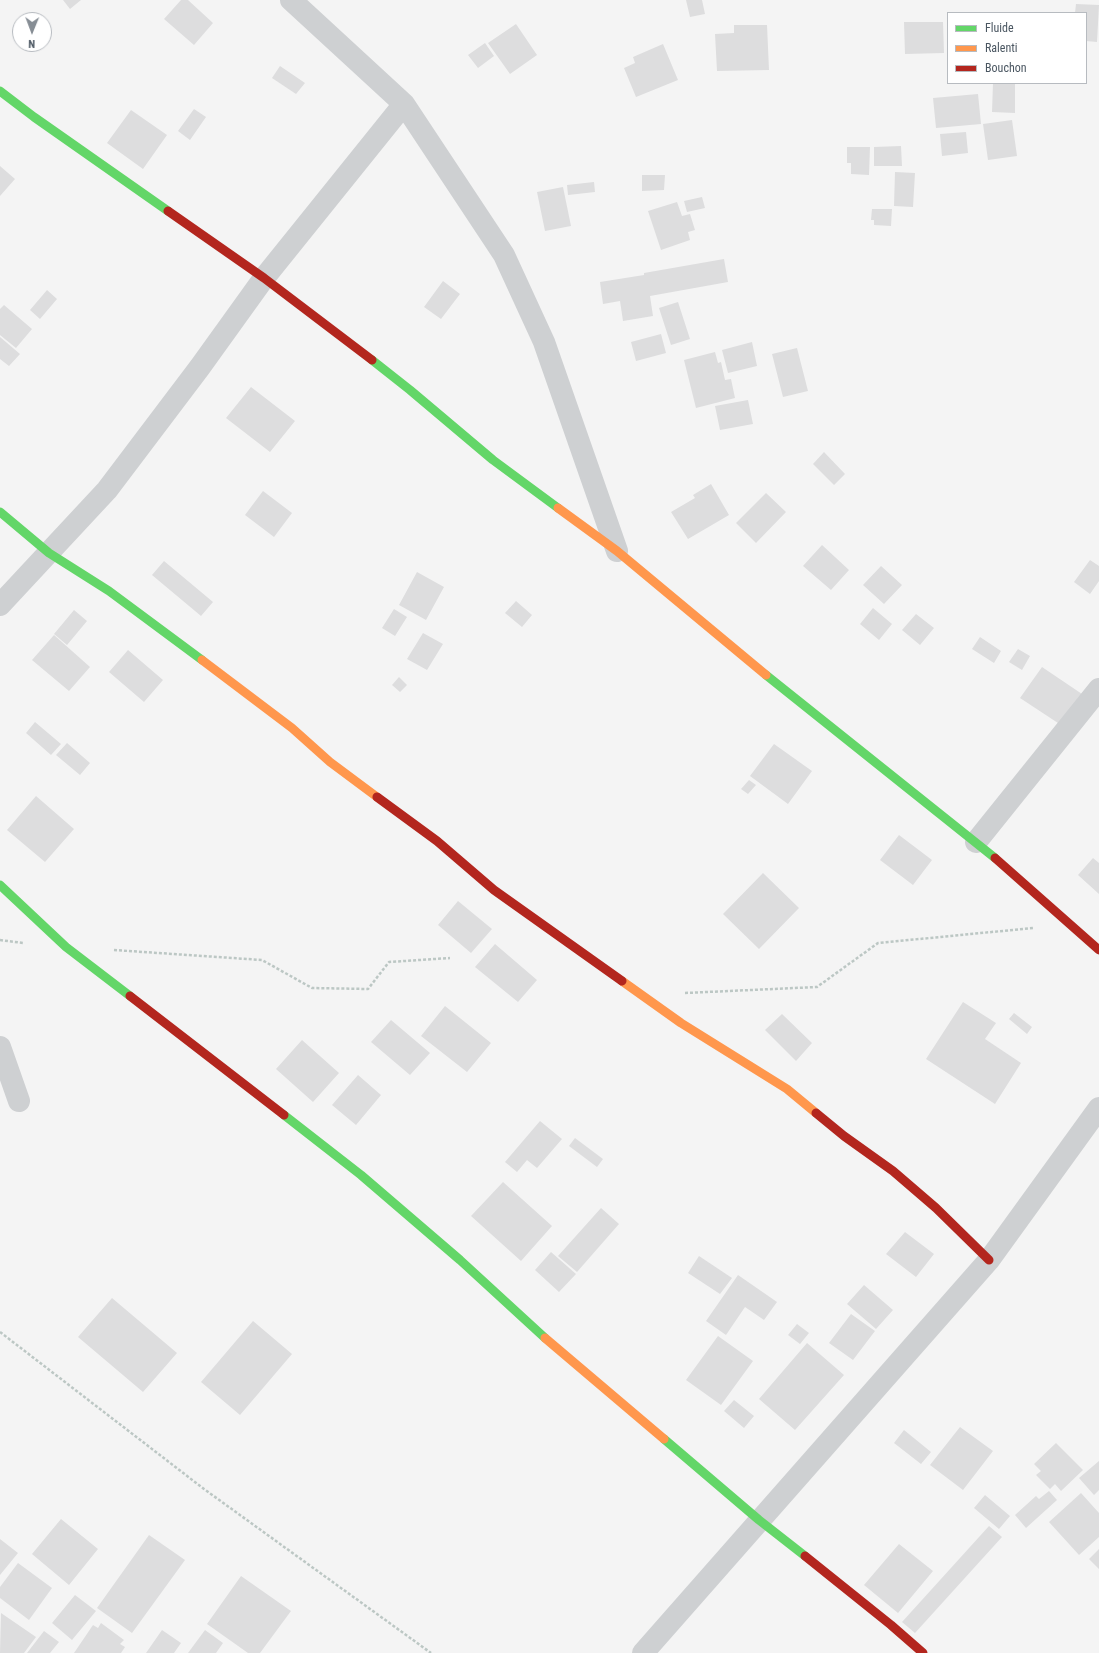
<!DOCTYPE html>
<style>
body{margin:0}
#map{position:relative;width:1099px;height:1653px;overflow:hidden;background:#f4f4f4;font-family:"Roboto Condensed",sans-serif}
canvas{display:block}
.legend{position:absolute;left:947px;top:12px;width:140px;height:72px;box-sizing:border-box;background:#fff;border:1px solid #b7bbc0;margin:0;padding:5px 7px;list-style:none;font-size:12px;color:#4a5661}
.legend li{display:flex;align-items:center;gap:8px;height:20px}
.legend b{width:20px;border:1px solid #b7bbc0}
.north{position:absolute;left:12px;top:12px;width:40px;height:40px;box-sizing:border-box;background:#fff;border:1px solid #b7bbc0;border-radius:50%;rotate:181deg;font-size:11px;font-weight:700;line-height:16px;text-align:center;color:#4a5661}
.north::after{content:'';display:block;margin:auto;width:14px;height:18px;background:#868d94;clip-path:polygon(50% 0,100% 100%,50% 72%,0 100%)}
</style>
<div id="map">
<canvas width="1099" height="1653"></canvas>
<ul class="legend">
<li><b style="height:5px;background:#63d668"></b>Fluide</li>
<li><b style="height:5px;background:#ff974d"></b>Ralenti</li>
<li><b style="height:5px;background:#b3261e"></b>Bouchon</li>
</ul>
<div class="north">N</div>
</div>
<script>
const g = document.querySelector('canvas').getContext('2d');
g.lineJoin = 'round';
function paint(path, color) {
  g.fillStyle = color;
  g.fill(path, 'evenodd');
}
function shape(rows) {
  const path = new Path2D();
  for (const r of rows) {
    path.moveTo(r[0], r[1]);
    for (let i = 2; i < r.length; i += 2) path.lineTo(r[i], r[i + 1]);
  }
  return path;
}
function stroke(path, color, width, dash) {
  g.strokeStyle = color;
  g.lineWidth = width;
  g.lineCap = dash ? 'butt' : 'round';
  g.setLineDash(dash || []);
  g.stroke(path);
}
paint(shape([
 [63,0,81,0,70,9],
 [181,0,188,0,213,23,194,45,164,19],
 [686,0,702,0,705,14,690,17],
 [1076,4,1099,5,1097,42,1086,41,1086,13,1075,13],
 [904,22,943,22,944,53,905,54],
 [516,24,537,55,510,74,488,43],
 [734,25,767,25,769,70,717,71,715,34,734,33],
 [485,43,494,56,478,68,468,55],
 [663,44,678,80,636,97,624,68,635,63,633,57],
 [280,66,305,83,296,94,272,78],
 [993,83,1015,83,1015,113,992,112],
 [978,94,981,124,936,128,933,98],
 [194,109,206,117,190,140,178,131],
 [131,110,167,135,143,169,107,143],
 [1012,120,1017,156,988,160,983,124],
 [966,132,968,153,942,156,940,134],
 [901,146,902,166,874,166,874,147],
 [847,147,870,147,869,175,851,174,851,163,847,163],
 [0,166,15,179,0,196],
 [895,172,915,173,913,207,894,206],
 [642,175,665,175,664,190,642,191],
 [594,182,595,192,568,195,567,185],
 [563,187,571,226,545,231,537,192],
 [702,197,705,208,687,212,684,201],
 [677,202,682,216,690,214,695,230,688,232,690,240,661,250,648,211],
 [872,209,892,209,891,226,874,225,874,220,871,220],
 [724,259,728,282,650,296,653,316,623,321,620,301,603,304,600,282,644,275,644,273],
 [443,281,460,294,441,319,424,307],
 [47,290,57,299,40,319,30,310],
 [678,302,690,339,671,345,659,308],
 [4,305,32,329,16,348,0,335,0,309],
 [661,334,666,353,636,361,631,342],
 [0,337,20,354,9,366,0,359],
 [752,342,757,366,728,373,722,350],
 [797,348,808,391,783,397,772,354],
 [715,352,718,363,721,362,725,380,731,379,735,398,696,408,684,360],
 [251,387,295,421,270,452,226,418],
 [748,400,753,424,720,430,715,406],
 [824,452,845,474,834,485,813,464],
 [711,484,729,515,688,539,671,512,695,498,693,495],
 [263,491,292,513,274,537,245,515],
 [766,493,786,512,756,543,736,523],
 [822,545,849,570,831,590,803,566],
 [1090,560,1099,566,1099,581,1090,594,1074,582],
 [164,561,213,602,201,616,152,575],
 [881,566,902,585,884,604,863,585],
 [417,572,444,587,426,620,399,605],
 [516,601,532,615,522,627,505,613],
 [873,608,892,624,879,640,860,624],
 [394,609,407,617,395,636,382,628],
 [74,610,87,621,67,645,54,634],
 [916,614,934,628,920,645,902,630],
 [423,633,443,644,427,670,407,659],
 [54,635,90,667,69,691,32,660],
 [980,637,1001,651,994,663,972,649],
 [1018,649,1030,656,1022,670,1009,662],
 [128,650,163,680,144,702,109,672],
 [1042,667,1082,694,1061,725,1020,698],
 [399,677,407,685,400,692,392,685],
 [35,722,61,744,51,755,26,733],
 [67,743,90,763,80,775,56,755],
 [774,744,812,771,788,804,750,776],
 [749,780,756,785,748,794,741,789],
 [36,796,74,829,45,862,7,830],
 [899,835,932,860,913,885,880,860],
 [1093,858,1099,863,1099,894,1078,875],
 [763,873,799,908,759,949,723,914],
 [458,901,492,929,471,953,438,925],
 [495,944,537,980,518,1002,475,967],
 [963,1002,996,1023,985,1039,1021,1063,995,1104,926,1059],
 [445,1006,491,1043,467,1072,421,1036],
 [1014,1013,1032,1027,1027,1034,1009,1019],
 [782,1014,812,1043,796,1061,765,1030],
 [391,1020,430,1053,410,1075,371,1042],
 [302,1040,339,1073,313,1102,276,1069],
 [358,1075,381,1095,356,1125,332,1105],
 [540,1121,562,1139,537,1168,527,1160,517,1172,505,1162],
 [575,1138,603,1159,597,1167,569,1146],
 [503,1182,552,1226,521,1261,471,1216],
 [601,1208,619,1224,577,1272,558,1256],
 [905,1232,934,1254,916,1277,886,1254],
 [551,1252,576,1274,559,1292,535,1270],
 [699,1256,732,1278,720,1294,688,1273],
 [738,1275,777,1302,764,1320,745,1307,726,1335,706,1321],
 [864,1285,893,1310,876,1329,847,1304],
 [112,1298,177,1353,143,1392,78,1337],
 [851,1314,875,1331,853,1360,829,1343],
 [253,1321,292,1354,240,1415,201,1382],
 [797,1324,809,1333,800,1344,788,1335],
 [718,1336,753,1361,721,1405,686,1380],
 [807,1343,844,1375,795,1430,759,1399],
 [734,1400,754,1416,744,1428,724,1411],
 [960,1427,993,1451,963,1490,930,1465],
 [904,1430,931,1452,921,1464,894,1443],
 [1056,1443,1083,1470,1061,1491,1055,1484,1050,1489,1036,1475,1041,1471,1034,1464],
 [1099,1461,1099,1490,1094,1495,1079,1478],
 [1049,1491,1057,1500,1026,1528,1015,1515,1036,1496,1039,1499],
 [1081,1493,1099,1513,1099,1537,1079,1555,1049,1522],
 [985,1495,1010,1516,999,1529,974,1508],
 [61,1519,98,1549,69,1585,32,1554],
 [989,1526,1002,1537,915,1633,902,1622],
 [149,1535,185,1560,132,1633,97,1608],
 [0,1539,18,1553,0,1575],
 [899,1544,933,1571,898,1613,864,1585],
 [1099,1549,1099,1569,1089,1559],
 [18,1563,52,1588,29,1620,0,1598,0,1587],
 [241,1576,291,1611,260,1653,248,1653,207,1624],
 [75,1595,96,1611,72,1640,52,1623],
 [1,1613,36,1637,24,1653,0,1653],
 [101,1623,124,1640,120,1644,125,1647,121,1653,74,1653,93,1625,98,1628],
 [162,1630,181,1643,174,1653,146,1653],
 [205,1630,223,1643,216,1653,188,1653],
 [44,1631,59,1642,50,1653,27,1653]
]), '#ddddde');
stroke(shape([
 [0,940,23,943],
 [114,950,262,960,312,988,368,989,389,962,450,958],
 [685,993,817,987,878,943,1033,928],
 [0,1332,204,1489,431,1653]
]), '#bcc7c4', 2.5, [3, 2]);
stroke(shape([
 [291,0,404,104,504,255,544,342,617,551],
 [0,605,107,490,200,367,264,278,404,104],
 [976,842,1099,689],
 [0,1047,19,1101],
 [643,1653,989,1260,1099,1108]
]), '#ced0d2', 22);
stroke(shape([
 [0,91,34,117,168,211],
 [372,360,410,390,493,460,558,508],
 [0,512,49,553,109,591,202,660],
 [766,675,995,858],
 [0,885,66,947,130,996],
 [284,1115,361,1175,460,1260,545,1338],
 [664,1439,759,1520,805,1556]
]), '#63d668', 9);
stroke(shape([
 [558,508,617,551,766,675],
 [202,660,292,728,330,762,377,797],
 [622,981,681,1023,787,1089,816,1113],
 [545,1338,664,1439]
]), '#ff974d', 9);
stroke(shape([
 [168,211,264,278,372,360],
 [377,797,437,841,494,890,622,981],
 [995,858,1099,950],
 [130,996,284,1115],
 [816,1113,844,1136,893,1171,936,1208,989,1260],
 [805,1556,891,1625,923,1653]
]), '#b3261e', 9);
</script>
